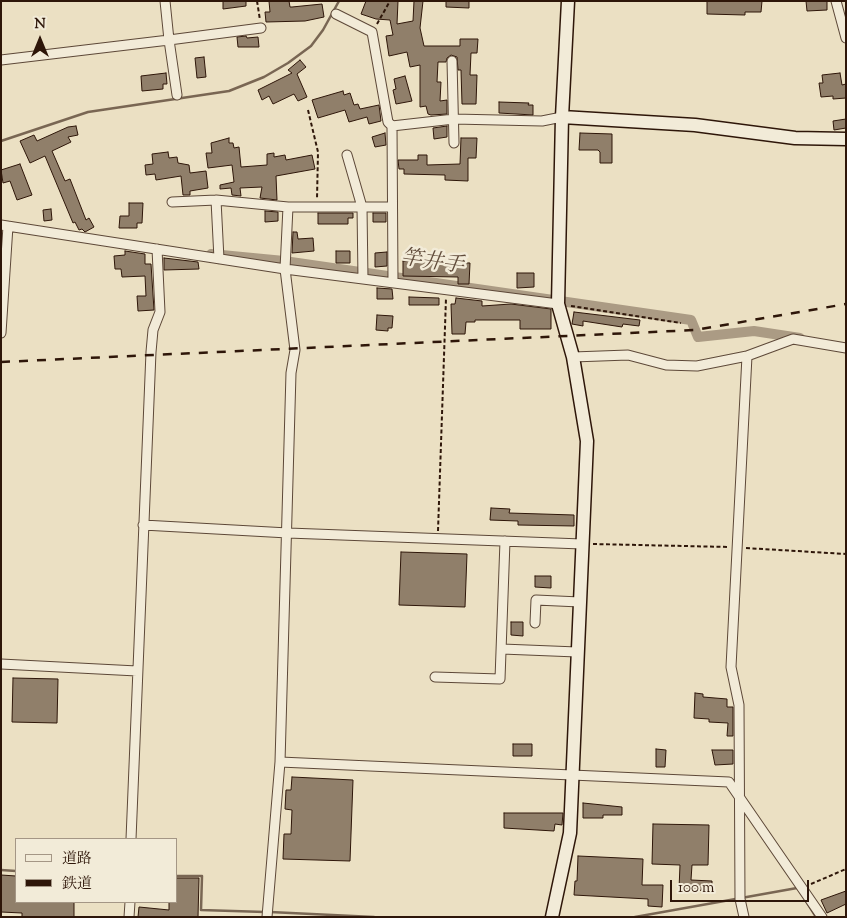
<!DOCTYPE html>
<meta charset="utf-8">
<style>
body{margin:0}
#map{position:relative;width:847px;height:918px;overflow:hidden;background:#ebe0c3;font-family:"Sorts Mill Goudy","Noto Serif JP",serif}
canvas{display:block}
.frame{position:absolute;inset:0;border:2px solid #2e1609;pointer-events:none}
.legend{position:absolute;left:15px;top:838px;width:162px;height:65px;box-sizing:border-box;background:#f2ebd8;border:1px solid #a49685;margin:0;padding:6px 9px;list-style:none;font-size:15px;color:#2e1609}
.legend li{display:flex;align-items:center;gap:10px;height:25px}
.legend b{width:25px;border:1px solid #a49685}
.north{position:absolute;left:15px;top:15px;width:50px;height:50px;-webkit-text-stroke:4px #f2ebd8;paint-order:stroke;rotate:0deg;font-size:14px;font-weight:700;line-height:20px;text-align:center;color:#2e1609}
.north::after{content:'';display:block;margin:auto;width:18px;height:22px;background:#2e1609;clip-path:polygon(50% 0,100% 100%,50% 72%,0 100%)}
.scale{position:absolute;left:670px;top:880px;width:139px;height:22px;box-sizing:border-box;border:2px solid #2e1609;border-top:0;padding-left:6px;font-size:15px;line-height:18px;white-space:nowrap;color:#2e1609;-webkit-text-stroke:4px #f2ebd8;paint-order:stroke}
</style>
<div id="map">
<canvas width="847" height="918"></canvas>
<div class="frame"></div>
<ul class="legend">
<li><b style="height:6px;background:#f2ebd8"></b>道路</li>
<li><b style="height:6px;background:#2e1609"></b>鉄道</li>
</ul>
<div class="north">N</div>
<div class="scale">100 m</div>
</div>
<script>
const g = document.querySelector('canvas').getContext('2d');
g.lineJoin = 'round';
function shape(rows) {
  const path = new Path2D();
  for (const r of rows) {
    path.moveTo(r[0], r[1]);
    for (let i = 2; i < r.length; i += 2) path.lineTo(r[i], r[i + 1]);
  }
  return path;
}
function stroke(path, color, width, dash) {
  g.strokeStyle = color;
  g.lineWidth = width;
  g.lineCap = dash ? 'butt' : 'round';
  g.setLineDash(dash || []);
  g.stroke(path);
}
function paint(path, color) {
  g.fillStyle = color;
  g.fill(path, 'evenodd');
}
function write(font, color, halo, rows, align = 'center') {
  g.font = font + ' "Sorts Mill Goudy","Noto Serif JP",serif';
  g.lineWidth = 5;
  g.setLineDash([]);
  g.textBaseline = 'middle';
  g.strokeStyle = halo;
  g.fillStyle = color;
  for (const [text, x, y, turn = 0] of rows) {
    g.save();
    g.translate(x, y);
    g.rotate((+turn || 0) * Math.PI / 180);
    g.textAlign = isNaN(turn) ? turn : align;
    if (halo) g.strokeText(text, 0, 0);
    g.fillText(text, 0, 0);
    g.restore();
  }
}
stroke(shape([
 [1,141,88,112,229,91,264,77,288,63,311,46,323,30,339,1],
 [1,870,16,871],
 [176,876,202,876,201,910,265,912],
 [806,901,816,917],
 [270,912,374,917],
 [635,917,797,888]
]), '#796653', 2.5);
stroke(shape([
 [211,254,284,261,691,320,698,337,754,331,800,338]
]), '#ab9b84', 10);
const building = shape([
 [223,1,246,1,246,6,223,9,223,1],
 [269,1,289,1,290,7,292,7,322,4,324,17,305,21,266,22,265,12,270,12,269,1],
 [366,1,398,1,397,24,413,21,414,1,423,1,420,28,424,46,460,46,460,39,478,39,477,53,471,53,470,75,477,75,476,104,462,104,461,70,458,70,457,57,451,55,447,58,446,62,438,62,437,82,441,82,440,101,447,100,447,114,431,115,428,114,426,106,420,107,420,65,410,67,407,52,389,56,386,36,393,35,390,20,376,19,361,14,366,1],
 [446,1,469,1,469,8,446,7,446,1],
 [707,1,762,1,761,12,745,12,745,15,707,14,707,1],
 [806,1,827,1,827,10,807,11,806,1],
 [246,36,247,38,258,37,259,47,238,47,237,37,246,36],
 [204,57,206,77,197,78,195,58,204,57],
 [300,60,306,67,297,74,307,97,298,101,294,94,273,104,269,96,262,100,258,90,292,73,288,70,300,60],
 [166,73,167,84,163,84,163,89,142,91,141,76,166,73],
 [840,73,842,85,846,84,846,98,833,99,833,96,821,97,819,83,823,83,822,75,840,73],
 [405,76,412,101,396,104,393,90,396,89,394,79,405,76],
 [343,91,344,95,350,93,354,105,358,104,360,109,379,105,381,121,369,124,367,117,349,122,345,110,318,118,312,100,343,91],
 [499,102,529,103,528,105,533,105,533,115,499,113,499,102],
 [846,119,846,128,834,130,833,121,846,119],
 [76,126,78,135,68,137,71,142,52,151,65,181,70,179,86,220,89,218,94,227,85,232,82,229,79,230,75,222,73,223,45,156,30,163,20,141,34,135,37,141,68,127,76,126],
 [447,126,447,137,434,139,433,128,447,126],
 [385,133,386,145,375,147,372,137,385,133],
 [580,133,612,134,612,163,600,163,600,152,598,150,579,150,580,133],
 [229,138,229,143,233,143,234,148,239,147,241,167,267,165,267,154,274,153,274,157,285,155,286,160,312,155,315,169,276,176,277,200,260,198,262,187,240,188,241,196,232,195,231,188,220,189,220,185,234,182,232,165,208,168,206,153,212,153,211,143,229,138],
 [461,138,477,138,476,158,468,158,468,181,445,180,445,175,404,174,404,169,399,169,398,160,418,160,418,155,427,155,427,165,460,164,461,138],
 [168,152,169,158,177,157,178,163,189,165,190,173,206,171,208,188,190,191,190,195,183,195,181,176,156,180,155,174,146,175,145,165,153,164,152,154,168,152],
 [20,164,32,195,17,200,10,181,3,183,1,170,20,164],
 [129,203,143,203,142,223,137,223,137,228,119,228,120,216,129,216,129,203],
 [51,209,52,220,44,221,43,210,51,209],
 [265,211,278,212,278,221,265,222,265,211],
 [318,213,353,213,353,218,348,218,348,224,318,224,318,213],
 [373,213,386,213,386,222,373,222,373,213],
 [293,232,297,232,298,239,313,238,314,251,292,253,293,232],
 [125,251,145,254,145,264,151,264,154,310,138,311,137,296,146,296,145,276,122,277,121,269,115,269,114,256,125,255,125,251],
 [336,251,350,251,350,263,336,263,336,251],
 [387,252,387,266,375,267,375,253,387,252],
 [164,258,198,262,199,269,164,270,164,258],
 [403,261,470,263,469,284,458,284,458,277,403,276,403,261],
 [517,273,534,273,534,287,517,288,517,273],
 [377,288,392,289,393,299,377,299,377,288],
 [409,297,439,298,439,305,409,305,409,297],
 [456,298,482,301,482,306,511,304,551,309,551,329,520,329,520,320,475,320,475,322,466,322,465,334,452,334,451,304,455,304,456,298],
 [574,312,640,320,639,326,623,324,622,327,583,321,583,326,572,324,574,312],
 [377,315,393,316,392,328,388,328,388,331,376,330,377,315],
 [491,508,510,509,509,513,574,515,574,526,518,525,518,521,490,520,491,508],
 [401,552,467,554,465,607,399,605,401,552],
 [535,576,551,576,551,588,535,587,535,576],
 [511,622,523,622,523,636,511,635,511,622],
 [13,678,58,679,57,723,12,722,13,678],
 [695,693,703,694,703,697,727,699,727,707,733,707,733,736,727,736,728,723,709,722,709,719,694,718,695,693],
 [513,744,532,744,532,756,513,756,513,744],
 [656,749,666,750,665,767,656,767,656,749],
 [712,750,733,750,733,764,715,765,712,750],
 [292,777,353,780,350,861,283,859,284,834,291,834,292,810,285,809,286,790,291,790,292,777],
 [583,803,622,807,622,815,603,815,603,818,583,818,583,803],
 [504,813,563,813,562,825,555,824,554,831,504,828,504,813],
 [653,824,709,825,708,865,692,865,691,880,712,881,712,891,679,889,680,865,652,864,653,824],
 [578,856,643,859,642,885,663,885,662,907,648,906,648,899,574,895,575,881,577,881,578,856],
 [1,875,16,876,16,902,74,902,74,917,22,917,22,913,1,912,1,875],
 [176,878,199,878,198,917,138,917,139,907,169,910,169,902,176,902,176,878],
 [846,891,846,904,827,913,821,900,846,891]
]);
paint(building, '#907f6a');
stroke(building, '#2e1609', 1);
const street = shape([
 [836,1,846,38],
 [336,14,372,32,388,122,392,126],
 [1,60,169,40,165,1],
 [452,61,454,143],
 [177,95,169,40,261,28],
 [347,155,362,207,363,279],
 [216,200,219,259],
 [172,202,216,200,288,207,392,207],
 [1,225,285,269,558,304],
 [393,282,392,126,454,119,542,121,562,117],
 [1,333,8,226],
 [573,357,628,355,666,365,697,366,747,356,793,339,846,348],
 [143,525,288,533,582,544],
 [535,623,536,600,580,602],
 [502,649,577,652],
 [1,664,137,671],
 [435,677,500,679,505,541],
 [280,762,729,782,822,917],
 [131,839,151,352,153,330,160,312,157,249],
 [129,917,130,902],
 [267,917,280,762,291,373,295,350,285,269,288,207],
 [744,917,740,899,739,705,731,667,747,356]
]);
const secondary = shape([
 [562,117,695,125,795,138,846,139],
 [552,917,570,833,587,441,573,357,558,304,562,117,568,1]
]);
stroke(street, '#5d4838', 11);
stroke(secondary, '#2e1609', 15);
stroke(shape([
 [257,1,260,20],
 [377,24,390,1],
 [308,110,318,152,317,199],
 [571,306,681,323],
 [438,531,446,298],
 [593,544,729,547],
 [746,548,846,554],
 [811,884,846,869]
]), '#2e1609', 2, [4, 2.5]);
stroke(street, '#f2ebd8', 9);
stroke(secondary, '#f2ebd8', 12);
stroke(shape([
 [1,362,695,330,846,304]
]), '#2e1609', 2.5, [9, 9]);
write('italic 21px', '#604b3a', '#f2ebd8', [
 ["竿井手",432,264,8]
]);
</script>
